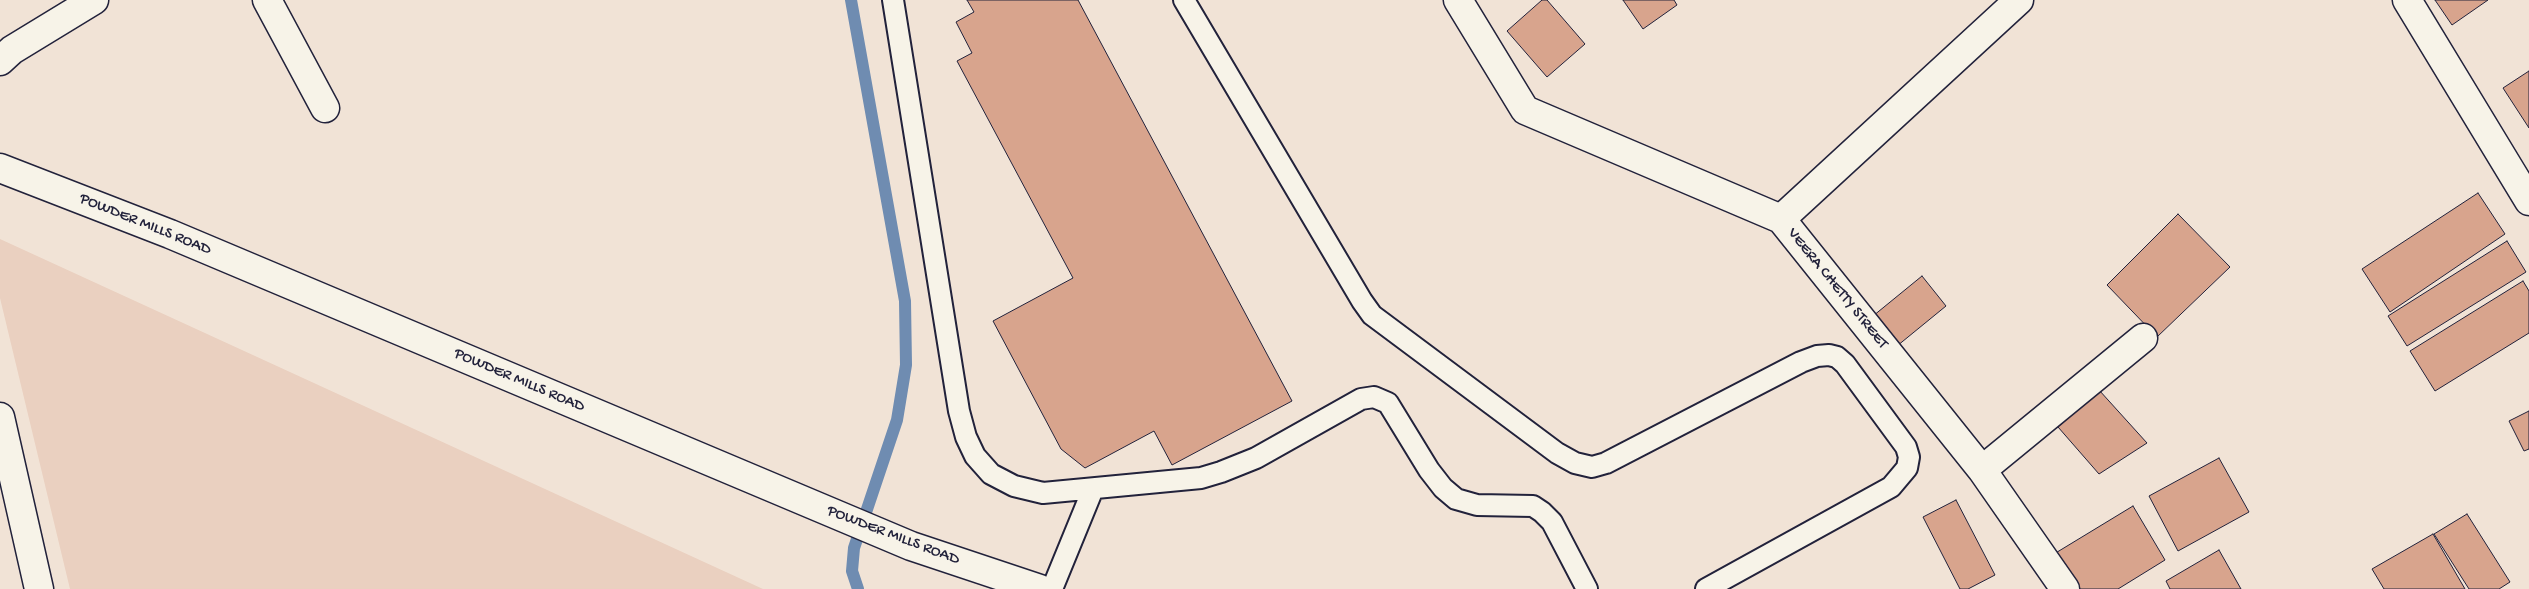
<!DOCTYPE html>
<style>
body{margin:0}
canvas{display:block;background:#f1e3d6}
</style>
<canvas width="2529" height="589"></canvas>
<script>
const g = document.querySelector('canvas').getContext('2d');
g.lineJoin = 'round';
function paint(path, color) {
  g.fillStyle = color;
  g.fill(path, 'evenodd');
}
function shape(rows) {
  const path = new Path2D();
  for (const r of rows) {
    path.moveTo(r[0], r[1]);
    for (let i = 2; i < r.length; i += 2) path.lineTo(r[i], r[i + 1]);
  }
  return path;
}
function stroke(path, color, width, dash) {
  g.strokeStyle = color;
  g.lineWidth = width;
  g.lineCap = dash ? 'butt' : 'round';
  g.setLineDash(dash || []);
  g.stroke(path);
}
function write(font, color, halo, rows, align = 'center') {
  g.font = font + ' "Gochi Hand",sans-serif';
  g.lineWidth = 4;
  g.setLineDash([]);
  g.textBaseline = 'middle';
  g.strokeStyle = halo;
  g.fillStyle = color;
  for (const [text, x, y, turn = 0] of rows) {
    g.save();
    g.translate(x, y);
    g.rotate((+turn || 0) * Math.PI / 180);
    g.textAlign = isNaN(turn) ? turn : align;
    if (halo) g.strokeText(text, 0, 0);
    g.fillText(text, 0, 0);
    g.restore();
  }
}
paint(shape([
 [0,239,763,589,70,589,0,298]
]), '#ead0c0');
stroke(shape([
 [851,0,905,301,906,365,897,420,854,548,852,571,858,589]
]), '#6f8cb1', 12);
const building = shape([
 [967,0,1078,0,1292,401,1172,465,1154,431,1085,468,1061,449,993,321,1073,278,957,61,972,53,956,22,974,12,967,0],
 [1542,0,1547,0,1585,44,1547,77,1507,31,1542,0],
 [1623,0,1674,0,1677,5,1643,29,1623,0],
 [2435,0,2488,0,2452,25,2435,0],
 [2529,71,2529,128,2503,88,2529,71],
 [2478,193,2505,234,2390,312,2362,269,2478,193],
 [2178,214,2230,267,2157,337,2107,285,2178,214],
 [2507,241,2526,272,2407,346,2388,316,2507,241],
 [1922,276,1946,306,1897,346,1873,316,1922,276],
 [2523,281,2529,291,2529,333,2435,391,2410,351,2523,281],
 [2099,390,2147,443,2099,474,2058,427,2099,390],
 [2529,411,2529,449,2524,451,2509,421,2529,411],
 [2219,458,2249,512,2178,551,2149,496,2219,458],
 [1956,500,1995,575,1968,589,1960,589,1923,517,1956,500],
 [2133,506,2165,560,2118,589,2069,589,2049,557,2133,506],
 [2467,514,2510,582,2499,589,2469,589,2434,534,2467,514],
 [2433,534,2465,589,2384,589,2372,569,2433,534],
 [2219,550,2241,589,2170,589,2166,581,2219,550]
]);
paint(building, '#d8a48d');
stroke(building, '#22223b', 1);
const lane = shape([
 [893,0,959,411,966,437,975,456,991,474,1014,486,1043,493,1201,478,1221,472,1256,458,1361,399,1374,397,1388,403,1429,470,1443,488,1456,499,1477,505,1533,506,1542,512,1552,522,1587,589],
 [1184,0,1362,301,1372,315,1557,453,1575,463,1592,467,1606,463,1801,362,1817,356,1829,355,1837,357,1845,364,1906,447,1909,457,1907,468,1891,487,1706,589],
 [1052,589,1093,489]
]);
const street = shape([
 [267,0,325,108],
 [1458,0,1525,110,1781,219,1982,470,2065,589],
 [2407,0,2529,201],
 [1781,219,2019,0],
 [1982,470,2143,338]
]);
const secondary = shape([
 [0,61,12,50,94,0],
 [0,168,170,234,911,546,1040,589]
]);
const primary = shape([
 [0,417,39,589]
]);
stroke(lane, '#22223b', 24);
stroke(street, '#22223b', 31);
stroke(secondary, '#22223b', 31);
stroke(primary, '#22223b', 31);
stroke(lane, '#f7f3e8', 20);
stroke(street, '#f7f3e8', 28);
stroke(secondary, '#f7f3e8', 28);
stroke(primary, '#f7f3e8', 28);
write('16px', '#22223b', '#f7f3e8', [
 ["POWDER MILLS ROAD",145,225,22],
 ["VEERA CHETTY STREET",1837,289,51],
 ["POWDER MILLS ROAD",519,381,23],
 ["POWDER MILLS ROAD",893,536,21]
]);
</script>
